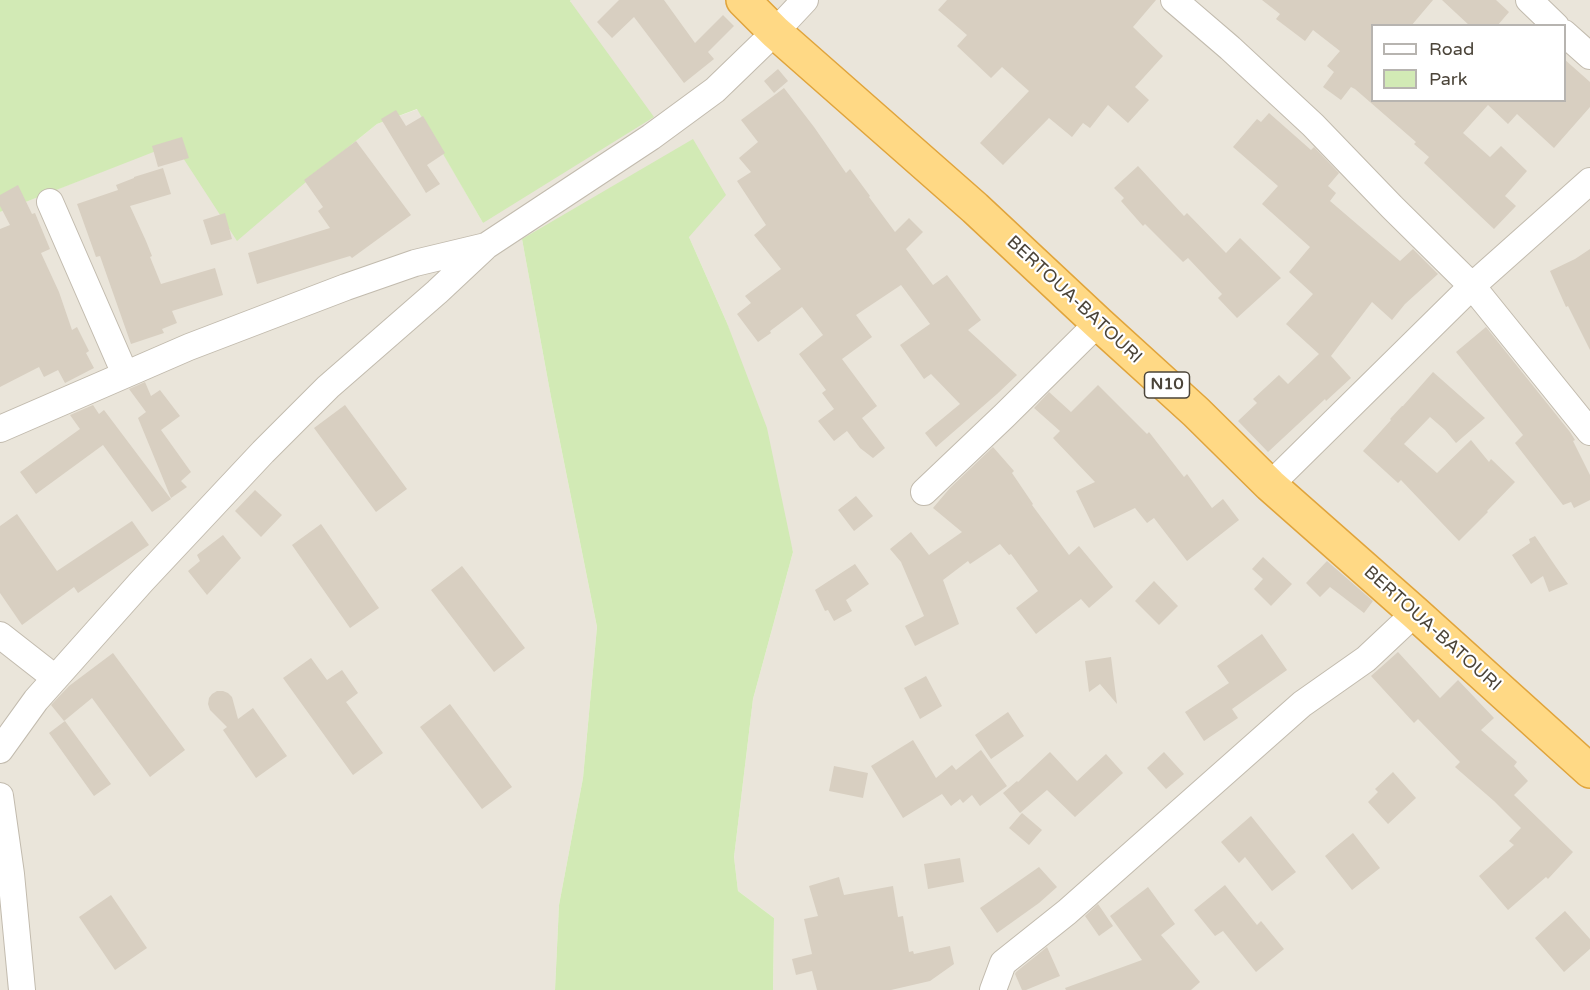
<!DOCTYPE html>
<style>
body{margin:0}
#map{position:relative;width:1590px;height:990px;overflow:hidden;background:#f6f3ec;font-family:"Varela Round",sans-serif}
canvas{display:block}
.legend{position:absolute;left:1371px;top:24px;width:195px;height:78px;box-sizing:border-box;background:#fff;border:2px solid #b7b4b0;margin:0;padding:8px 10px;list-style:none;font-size:18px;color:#4b4439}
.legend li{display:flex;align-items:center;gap:12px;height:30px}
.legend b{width:30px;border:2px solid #b7b4b0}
</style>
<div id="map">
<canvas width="1590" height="990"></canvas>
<ul class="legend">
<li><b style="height:8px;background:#fff"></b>Road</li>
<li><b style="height:16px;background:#d2eab5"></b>Park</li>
</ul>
</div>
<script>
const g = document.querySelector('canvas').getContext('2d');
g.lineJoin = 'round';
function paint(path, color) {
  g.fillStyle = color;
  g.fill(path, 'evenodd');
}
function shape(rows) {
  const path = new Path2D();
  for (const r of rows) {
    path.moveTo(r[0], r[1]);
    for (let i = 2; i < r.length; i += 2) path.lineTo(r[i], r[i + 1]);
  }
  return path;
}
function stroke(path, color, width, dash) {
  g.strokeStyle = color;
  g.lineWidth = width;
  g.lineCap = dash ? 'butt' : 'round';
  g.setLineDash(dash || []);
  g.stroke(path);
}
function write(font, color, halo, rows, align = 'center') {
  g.font = font + ' "Varela Round",sans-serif';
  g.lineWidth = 4.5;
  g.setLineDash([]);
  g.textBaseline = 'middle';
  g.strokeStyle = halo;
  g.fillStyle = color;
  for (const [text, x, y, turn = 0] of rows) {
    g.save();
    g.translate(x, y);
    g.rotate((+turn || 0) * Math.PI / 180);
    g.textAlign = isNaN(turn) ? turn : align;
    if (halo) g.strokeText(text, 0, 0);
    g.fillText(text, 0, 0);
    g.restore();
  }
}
paint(shape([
 [571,0,1590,0,1590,990,773,990,774,918,738,891,734,857,753,699,793,552,727,323,689,237,522,239,551,397,597,627,583,778,559,905,555,990,0,990,0,212,174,143,320,170,377,124,418,109,483,223],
 [1372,26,1564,26,1564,100,1372,100]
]), '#eae5da');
paint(shape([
 [0,0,571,0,570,1,654,117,483,223,417,109,377,124,320,170,237,241,174,144,0,212],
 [693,139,726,195,689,237,727,323,767,428,793,552,753,699,734,857,738,891,774,918,773,990,555,990,559,905,583,778,597,627,551,397,522,239]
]), '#d2eab5');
paint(shape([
 [619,0,664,0,695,43,723,15,734,26,708,52,714,59,684,83,634,17,612,38,597,22],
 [947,0,1156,0,1133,27,1163,56,1135,87,1149,100,1128,123,1108,105,1090,128,1083,123,1072,137,1049,118,1003,165,980,143,1029,91,1002,67,991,78,957,46,967,35,938,10],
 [1262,0,1433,0,1411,26,1372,26,1372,100,1564,100,1564,59,1590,82,1590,107,1554,148,1517,114,1508,124,1488,105,1463,133,1490,157,1501,146,1527,171,1505,196,1516,206,1494,229,1424,163,1429,157,1414,144,1416,142,1355,89,1351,87,1341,100,1323,87,1334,72,1327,66,1340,51,1313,30,1305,41,1276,19,1280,14],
 [1442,0,1496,0,1509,12,1497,26,1470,26],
 [778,69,788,81,774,93,764,81],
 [784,88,814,127,846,173,850,169,870,196,869,197,895,232,909,218,923,232,906,249,933,285,947,275,981,320,968,330,1017,375,997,394,936,447,925,433,960,404,931,374,924,379,900,345,930,324,901,285,856,315,872,337,842,359,877,406,862,418,885,448,873,458,860,448,847,431,834,441,818,421,834,409,822,393,826,390,799,354,823,335,802,307,770,331,771,333,758,342,737,314,751,303,745,296,781,269,754,235,766,225,737,181,751,172,739,158,758,142,741,120],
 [396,110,406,126,423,116,445,153,427,165,440,184,426,193,381,119],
 [1269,113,1311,150,1314,147,1339,173,1328,186,1336,193,1330,201,1400,261,1413,249,1438,274,1405,304,1392,320,1372,302,1331,356,1351,378,1326,401,1325,399,1268,452,1238,421,1257,403,1253,399,1279,375,1288,384,1319,354,1286,324,1313,294,1289,272,1310,247,1262,204,1278,186,1233,147,1257,119,1261,122],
 [182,137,189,158,158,167,152,146],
 [356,141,411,215,352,258,350,256,257,284,248,253,330,228,318,211,323,207,304,180],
 [1138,166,1184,216,1187,213,1226,253,1240,238,1281,278,1237,318,1218,298,1222,294,1188,258,1183,262,1145,224,1143,226,1121,201,1124,198,1114,188],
 [163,168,171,194,130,206,146,241,152,256,150,257,161,284,215,268,223,295,172,311,177,323,162,329,164,333,131,344,100,256,96,257,77,204,118,190,116,185,134,178,134,177],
 [18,185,32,214,35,213,50,249,41,253,59,292,72,330,77,327,89,351,86,353,94,368,65,383,58,370,44,377,39,367,0,387,0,229,10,225,0,206,0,195],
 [225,213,232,239,211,245,203,220],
 [1590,249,1590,350,1568,306,1566,307,1550,271,1575,259],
 [1486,327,1570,432,1575,440,1573,441,1590,475,1590,500,1574,508,1571,502,1563,505,1515,443,1523,435,1456,352],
 [1433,372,1485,418,1456,443,1445,430,1430,417,1404,444,1437,473,1471,440,1489,462,1491,459,1515,482,1487,511,1488,512,1459,541,1401,480,1398,483,1363,451,1391,420,1390,419,1402,406,1403,406],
 [145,382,151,396,160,390,180,416,161,430,191,472,181,481,187,487,171,498,138,418,146,412,129,389],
 [1098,385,1147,434,1149,432,1184,477,1187,474,1212,508,1223,499,1239,520,1187,561,1154,518,1147,523,1135,508,1094,528,1076,491,1095,482,1053,438,1060,431,1034,408,1049,392,1071,412],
 [93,405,99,414,104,410,171,499,152,512,103,445,36,494,20,472,80,429,70,415],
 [345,405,407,489,376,512,314,428],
 [993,447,1014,471,1012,473,1033,504,1032,505,1069,555,1079,546,1113,587,1089,608,1081,599,1036,634,1016,608,1038,591,1011,554,1009,555,1000,544,970,564,968,561,943,580,959,624,915,646,905,626,924,616,901,562,890,549,911,532,929,555,962,532,933,508,950,488],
 [255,490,282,515,261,537,235,511],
 [856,496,873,516,854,531,838,510],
 [17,514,57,571,132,521,149,545,78,593,74,587,22,625,0,593,0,526],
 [321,524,379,608,350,628,292,545],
 [223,535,241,558,207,595,188,571,200,561,197,555],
 [1535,536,1556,567,1568,584,1549,592,1543,576,1531,584,1512,555,1530,543,1529,539],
 [1263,557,1292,584,1271,606,1254,589,1263,579,1252,569],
 [1327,561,1373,601,1364,613,1330,587,1320,597,1306,583],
 [855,564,869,584,846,600,852,611,834,621,828,610,825,611,815,590],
 [462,566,525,648,494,672,431,590],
 [1154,581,1178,606,1159,625,1135,601],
 [1262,634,1287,670,1232,709,1238,718,1204,741,1185,712,1229,683,1217,666],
 [1398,652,1440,698,1458,680,1494,718,1481,730,1517,762,1514,766,1528,781,1514,795,1573,852,1548,879,1546,877,1508,910,1479,876,1514,845,1509,841,1521,828,1494,801,1455,767,1460,762,1418,719,1414,723,1371,676],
 [113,653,185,750,150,777,92,698,64,721,51,705,69,686],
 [1111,657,1117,704,1100,684,1089,692,1085,661],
 [311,658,327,680,342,670,358,693,346,702,383,753,353,775,283,678],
 [926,676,942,706,920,719,904,688],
 [217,691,223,691,228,693,232,697,238,719,253,708,287,756,256,778,223,730,227,727,210,710,208,704,209,698,212,694],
 [450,704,512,787,482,809,420,727],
 [1008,712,1024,736,991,759,975,735],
 [65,721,111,784,94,796,49,733],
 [913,740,936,778,952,765,956,770,981,750,1007,786,980,806,972,795,963,803,960,799,951,806,942,794,903,818,871,766],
 [1050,752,1077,781,1106,754,1123,773,1075,817,1047,790,1020,813,1003,793,1017,781,1018,782],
 [1164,752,1184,774,1166,789,1147,768],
 [834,766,868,773,863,798,829,791],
 [1393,772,1416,798,1388,824,1368,802,1378,792,1375,789],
 [1022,813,1042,830,1029,845,1009,828],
 [1251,816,1296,872,1272,891,1245,857,1239,863,1221,842],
 [1353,833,1380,868,1352,890,1325,856],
 [960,858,964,882,928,889,924,864],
 [1039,867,1057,887,1039,903,997,933,980,908],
 [839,877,844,895,893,886,898,917,903,916,909,952,913,951,914,954,950,946,954,964,930,981,891,990,817,990,812,971,796,975,792,959,812,954,804,919,818,916,809,886],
 [1225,885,1257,925,1261,921,1284,949,1256,972,1223,931,1215,936,1194,910],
 [1148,887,1175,924,1161,935,1200,982,1191,990,1066,990,1065,988,1142,960,1110,916],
 [111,895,147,948,115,970,79,917],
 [1098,904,1113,926,1099,936,1085,916],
 [1565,911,1590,939,1590,949,1564,972,1535,938],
 [1047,947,1060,976,1026,990,1022,990,1015,974,1016,972]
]), '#d8cfc1');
const minor = shape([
 [1174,0,1230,48,1313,125,1392,207,1472,286,1590,432],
 [1529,0,1556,26],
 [1564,33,1590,56],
 [50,202,125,374],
 [0,429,189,347,346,287,415,263,486,246,651,137,715,90,775,32,805,0],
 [1270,485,1472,286,1590,181],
 [924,492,1004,416,1098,323],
 [0,635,55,678],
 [0,750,36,700,142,581,263,452,328,387,437,292,484,248],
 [0,796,11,874,22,990],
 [993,990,1003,963,1067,912,1302,704,1366,659,1415,613]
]);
const trunk = shape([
 [743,0,775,32,975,208,1098,323,1196,412,1270,485,1415,613,1590,771]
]);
stroke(minor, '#c2bbae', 28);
stroke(trunk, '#e0a43c', 36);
stroke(minor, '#fff', 26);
stroke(trunk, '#ffd985', 33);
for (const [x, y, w] of [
 [1167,385,45]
]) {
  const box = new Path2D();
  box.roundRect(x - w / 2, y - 13, w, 26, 4.5);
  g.fillStyle = '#fff';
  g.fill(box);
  stroke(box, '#4b4439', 1.5);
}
write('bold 16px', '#4b4439', null, [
 ["N10",1167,385]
]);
write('18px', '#4b4439', '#fff', [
 ["BERTOUA-BATOURI",1074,300,43],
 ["BERTOUA-BATOURI",1432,629,42]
]);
</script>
